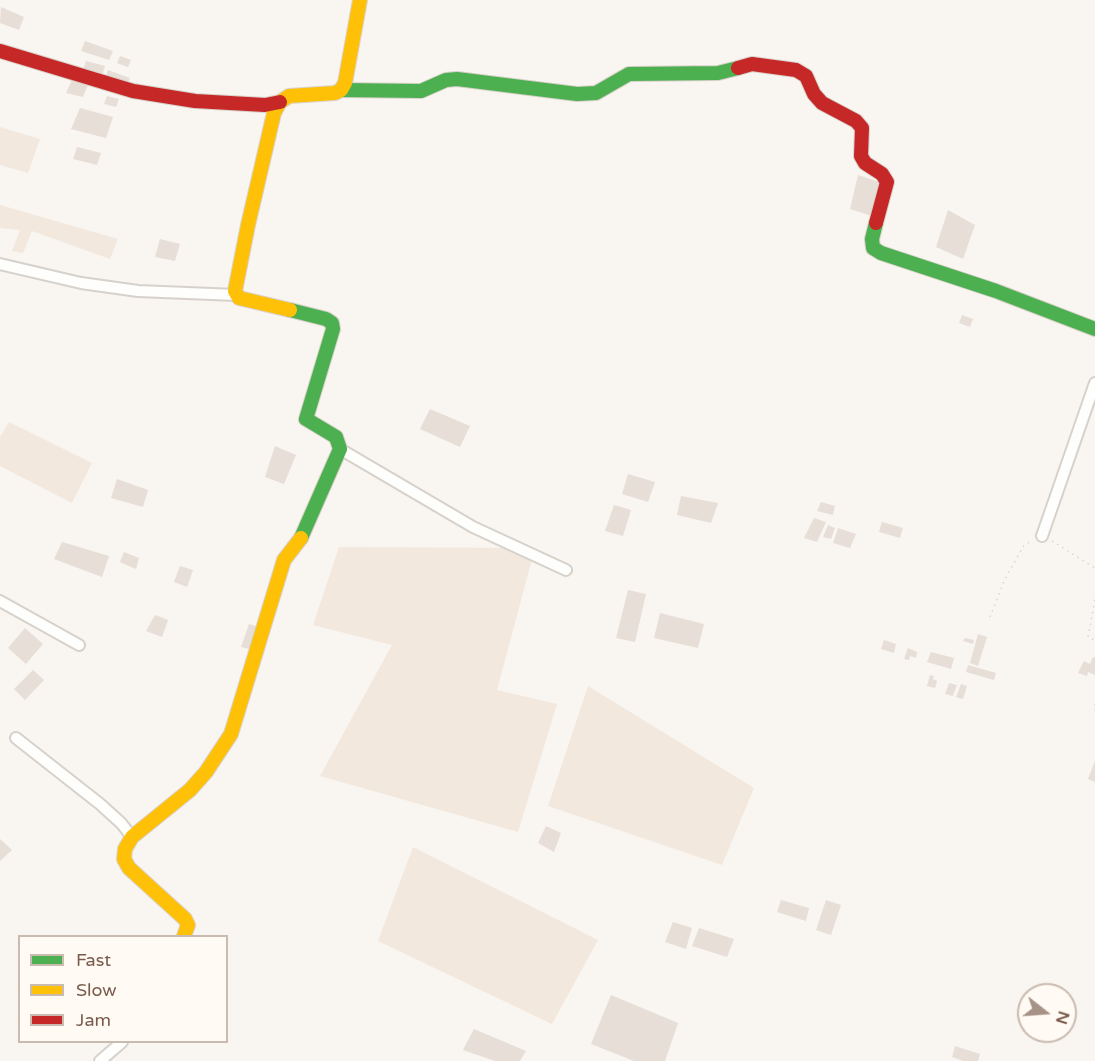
<!DOCTYPE html>
<style>
body{margin:0}
#map{position:relative;width:1095px;height:1061px;overflow:hidden;background:#f9f5f0;font-family:"Varela Round",sans-serif}
canvas{display:block}
.legend{position:absolute;left:18px;top:935px;width:210px;height:108px;box-sizing:border-box;background:#fffaf3;border:2px solid #cabbb1;margin:0;padding:8px 10px;list-style:none;font-size:18px;color:#7a5c4d}
.legend li{display:flex;align-items:center;gap:12px;height:30px}
.legend b{width:30px;border:2px solid #cabbb1}
.north{position:absolute;left:1017px;top:983px;width:60px;height:60px;box-sizing:border-box;background:#fffaf3;border:2px solid #cabbb1;border-radius:50%;rotate:107deg;font-size:16px;font-weight:700;line-height:24px;text-align:center;color:#7a5c4d}
.north::after{content:'';display:block;margin:auto;width:21px;height:27px;background:#a69286;clip-path:polygon(50% 0,100% 100%,50% 72%,0 100%)}
</style>
<div id="map">
<canvas width="1095" height="1061"></canvas>
<ul class="legend">
<li><b style="height:8px;background:#4caf50"></b>Fast</li>
<li><b style="height:8px;background:#ffc107"></b>Slow</li>
<li><b style="height:8px;background:#c62828"></b>Jam</li>
</ul>
<div class="north">N</div>
</div>
<script>
const g = document.querySelector('canvas').getContext('2d');
g.lineJoin = 'round';
function paint(path, color) {
  g.fillStyle = color;
  g.fill(path, 'evenodd');
}
function shape(rows) {
  const path = new Path2D();
  for (const r of rows) {
    path.moveTo(r[0], r[1]);
    for (let i = 2; i < r.length; i += 2) path.lineTo(r[i], r[i + 1]);
  }
  return path;
}
function stroke(path, color, width, dash) {
  g.strokeStyle = color;
  g.lineWidth = width;
  g.lineCap = dash ? 'butt' : 'round';
  g.setLineDash(dash || []);
  g.stroke(path);
}
paint(shape([
 [0,127,40,139,28,173,0,165],
 [0,205,118,239,110,259,32,231,23,253,12,251,20,230,0,228],
 [9,422,92,463,72,503,0,466,0,437],
 [339,547,535,548,497,690,557,704,518,832,320,776,392,645,313,625],
 [588,686,754,788,722,865,548,806],
 [413,847,598,940,552,1024,378,941]
]), '#f2e8de');
paint(shape([
 [1,7,24,17,19,30,0,23],
 [85,41,113,51,109,60,81,51],
 [120,56,131,60,128,67,117,63],
 [86,61,105,66,102,75,83,70],
 [108,70,130,78,126,86,105,80],
 [73,78,89,82,83,97,66,93],
 [107,96,119,99,116,107,104,104],
 [80,108,113,117,106,138,71,129],
 [77,147,101,153,97,165,73,159],
 [858,175,882,183,872,216,850,209],
 [948,210,975,225,963,259,936,247],
 [160,239,180,244,175,261,155,257],
 [962,315,973,319,970,327,959,323],
 [430,409,470,426,460,447,420,429],
 [275,446,296,455,284,484,265,477],
 [628,474,655,482,648,502,622,494],
 [117,479,148,490,143,507,111,498],
 [681,496,718,503,711,523,677,515],
 [821,502,835,506,833,515,817,511],
 [614,505,631,510,623,536,605,531],
 [814,518,826,522,817,542,804,538],
 [882,522,903,528,900,538,879,532],
 [828,525,835,528,831,539,823,537],
 [838,528,856,534,850,548,833,543],
 [62,542,109,556,102,577,54,559],
 [124,552,139,558,136,569,120,562],
 [180,566,193,570,187,587,174,582],
 [628,590,646,594,635,642,616,638],
 [660,613,704,624,698,648,654,638],
 [155,615,168,620,162,637,146,631],
 [249,624,259,627,253,650,241,647],
 [25,628,43,644,26,664,8,648],
 [978,634,987,637,978,666,970,663],
 [965,638,974,640,973,644,963,641],
 [884,640,896,644,894,653,881,649],
 [908,648,917,652,916,658,910,656,909,660,904,659],
 [931,652,954,658,951,669,927,662],
 [1093,657,1095,658,1095,675,1088,672,1087,676,1078,673,1084,661,1090,664],
 [968,665,996,673,994,680,966,672],
 [33,670,44,680,25,700,14,689],
 [930,675,934,676,933,679,937,681,935,688,927,686],
 [949,683,957,685,953,696,945,694],
 [961,684,967,686,963,699,956,697],
 [1095,761,1095,782,1088,779],
 [546,826,561,833,554,852,538,843],
 [0,839,12,850,0,861],
 [781,900,809,908,806,921,777,912],
 [826,900,841,905,831,935,816,930],
 [673,922,692,928,686,949,665,942],
 [699,928,734,939,727,957,692,946],
 [611,995,678,1023,665,1061,634,1061,591,1044],
 [474,1029,526,1051,520,1061,495,1061,463,1050],
 [955,1046,980,1054,978,1061,963,1061,952,1057]
]), '#e6ded7');
const street = shape([
 [0,264,81,283,138,291,236,295],
 [340,449,473,527,566,570],
 [1042,536,1095,383],
 [0,601,79,645],
 [16,738,100,804,121,823,132,837],
 [100,1061,122,1042]
]);
const fast = shape([
 [341,90,421,91,446,80,457,79,577,94,596,93,629,74,718,73,738,68],
 [876,223,872,239,873,248,881,253,996,291,1095,329],
 [290,310,326,319,332,323,333,329,306,419,336,437,340,449,301,538]
]);
const slow = shape([
 [290,310,239,298,235,291,248,225,274,113,280,102,289,96,335,93,341,90,345,83,360,0],
 [184,936,188,925,185,919,129,868,124,859,125,849,132,837,190,790,206,772,231,734,284,560,301,538]
]);
const jam = shape([
 [0,51,133,91,195,101,265,105,280,102],
 [738,68,752,64,796,70,806,76,814,94,822,103,856,121,862,128,861,156,865,163,882,174,887,182,876,223]
]);
stroke(street, '#d7d1cb', 14);
stroke(fast, '#d9d2cb', 16);
stroke(slow, '#d9d2cb', 16);
stroke(jam, '#d9d2cb', 16);
stroke(shape([
 [1052,541,1095,568],
 [1095,600,1088,637,1095,640],
 [990,617,1004,581,1024,545,1032,541],
 [1095,704,1095,711]
]), '#dcd5d0', 1.5, [1.5, 4.5]);
stroke(street, '#fefefd', 10);
stroke(fast, '#4caf50', 14);
stroke(slow, '#ffc107', 14);
stroke(jam, '#c62828', 14);
</script>
